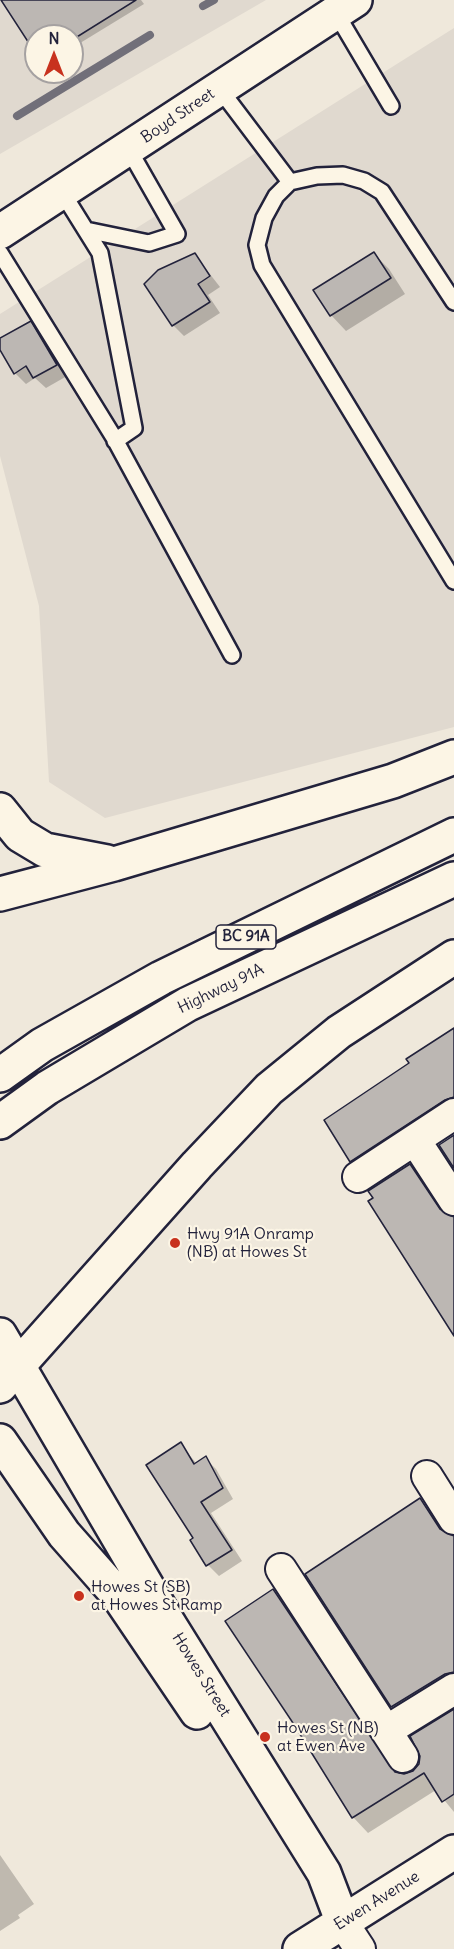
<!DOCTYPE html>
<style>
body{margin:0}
#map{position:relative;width:454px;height:1949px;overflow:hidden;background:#efe8db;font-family:Delius,sans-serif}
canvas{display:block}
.north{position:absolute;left:24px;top:24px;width:60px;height:60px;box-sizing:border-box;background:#fcf5e5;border:2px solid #a5a1a1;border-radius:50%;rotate:0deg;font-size:16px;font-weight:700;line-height:24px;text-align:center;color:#22223b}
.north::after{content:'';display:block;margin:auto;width:21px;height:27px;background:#c8321e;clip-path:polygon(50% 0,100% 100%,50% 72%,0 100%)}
</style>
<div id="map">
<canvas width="454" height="1949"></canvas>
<div class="north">N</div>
</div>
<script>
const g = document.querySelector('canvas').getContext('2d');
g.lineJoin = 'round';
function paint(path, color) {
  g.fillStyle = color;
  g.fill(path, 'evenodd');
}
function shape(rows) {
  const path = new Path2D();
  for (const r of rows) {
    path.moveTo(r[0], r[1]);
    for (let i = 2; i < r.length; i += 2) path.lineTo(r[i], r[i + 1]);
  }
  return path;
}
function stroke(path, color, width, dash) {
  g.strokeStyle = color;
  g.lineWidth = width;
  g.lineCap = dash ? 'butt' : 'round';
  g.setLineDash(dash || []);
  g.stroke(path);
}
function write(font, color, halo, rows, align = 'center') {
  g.font = font + ' Delius,sans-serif';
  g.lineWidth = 4.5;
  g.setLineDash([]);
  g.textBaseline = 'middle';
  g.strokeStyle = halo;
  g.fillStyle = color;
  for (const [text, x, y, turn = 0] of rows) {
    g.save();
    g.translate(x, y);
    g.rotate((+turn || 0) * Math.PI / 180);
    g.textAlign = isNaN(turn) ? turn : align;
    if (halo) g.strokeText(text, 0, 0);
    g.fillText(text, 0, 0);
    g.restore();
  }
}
paint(shape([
 [0,0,266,0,0,154],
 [36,36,72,36,72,72,36,72],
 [454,28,454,727,105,818,49,782,39,606,0,456,0,314]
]), '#e0d9cf');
paint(shape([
 [3,0,141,0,144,4,72,48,72,36,36,36,36,51],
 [374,254,389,269,405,294,346,331,331,315],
 [195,255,220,287,208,295,220,313,184,336,173,325],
 [30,323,41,334,67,376,46,388,35,378,26,384,15,373,0,347,0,340],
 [454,1030,454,1118,366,1176,351,1161,411,1063],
 [410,1166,425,1181,447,1215,454,1219,454,1332],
 [180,1444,197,1464,205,1458,216,1469,233,1499,211,1513,242,1561,219,1576,208,1565,192,1540,195,1539],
 [420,1500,454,1538,454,1695,408,1722,393,1706,307,1574],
 [273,1591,288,1606,397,1774,413,1773,454,1711,454,1812,436,1790,368,1833,353,1817],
 [0,1855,34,1904,18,1915,20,1918,0,1931]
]), '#0003');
stroke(shape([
 [203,6,214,0],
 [17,116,150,35]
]), '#716f79', 8);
const building = shape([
 [1,0,136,0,72,40,72,36,36,36,36,54,1,0],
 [374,252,391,278,330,316,313,290,374,252],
 [195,253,210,276,198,284,210,302,172,326,144,284,158,270,195,253],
 [31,321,57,365,33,378,26,366,14,374,0,350,0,338,31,321],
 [454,1028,454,1097,445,1100,350,1162,324,1120,409,1063,406,1059,454,1028],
 [454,1135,454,1168,439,1145,454,1135],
 [410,1164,440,1209,454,1217,454,1336,368,1201,373,1198,368,1191,410,1164],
 [181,1442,194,1464,206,1456,223,1488,201,1502,232,1550,206,1566,190,1540,193,1538,146,1465,181,1442],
 [420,1498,440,1529,454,1536,454,1672,445,1674,391,1707,305,1574,420,1498],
 [273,1589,395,1772,404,1774,413,1771,419,1764,420,1756,410,1736,454,1709,454,1794,442,1802,424,1773,352,1818,293,1723,225,1621,273,1589]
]);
paint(building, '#bcb7b3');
stroke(building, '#22223b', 1.5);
const lane = shape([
 [336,13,391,106],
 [219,88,290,182],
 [62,192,100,253,134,428,115,441],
 [86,230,149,243,177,234,128,148],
 [0,253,113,436,232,655],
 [454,302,382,192,364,181,343,175,317,176,290,182,276,196,264,218,257,245,262,265,454,581]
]);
const street = shape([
 [415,1140,454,1200],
 [358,1177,454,1114],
 [427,1476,454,1519],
 [281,1569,403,1757],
 [386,1731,454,1689],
 [343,1923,360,1949]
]);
const secondary = shape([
 [0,232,355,0],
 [0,1335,169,1624,324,1873,343,1923],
 [0,1441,64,1534,117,1594,197,1712],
 [300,1949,454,1852]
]);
const highway = shape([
 [0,810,20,835,45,850,107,862],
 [0,894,114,864,393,781,454,757],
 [0,1075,42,1045,161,978,454,835],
 [0,1122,47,1088,188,1004,454,879],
 [0,1386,197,1165,269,1089,339,1032,454,957]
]);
stroke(lane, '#22223b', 20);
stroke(street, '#22223b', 34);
stroke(secondary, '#22223b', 38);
stroke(highway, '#22223b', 38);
stroke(lane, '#fcf5e5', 15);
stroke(street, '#fcf5e5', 30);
stroke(secondary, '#fcf5e5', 33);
stroke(highway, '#fcf5e5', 33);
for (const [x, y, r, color] of [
 [175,1243,6,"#c8321e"],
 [79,1596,6,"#c8321e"],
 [265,1737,6,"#c8321e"]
]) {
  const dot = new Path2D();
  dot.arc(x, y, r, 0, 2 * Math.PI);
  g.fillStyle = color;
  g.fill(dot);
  stroke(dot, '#fcf5e5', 2);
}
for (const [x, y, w] of [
 [246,937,60]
]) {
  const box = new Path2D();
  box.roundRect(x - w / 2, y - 12, w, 24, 4.5);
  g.fillStyle = '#fcf5e5';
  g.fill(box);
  stroke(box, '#22223b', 1.5);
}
write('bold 15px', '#22223b', null, [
 ["BC 91A",246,937]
]);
write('16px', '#22223b', '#fcf5e5', [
 ["Boyd Street",178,116,-34],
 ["Highway 91A",221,989,-26],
 ["Howes Street",201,1675,58],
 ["Ewen Avenue",377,1901,-32]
]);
write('16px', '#22223b', '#fcf5e5', [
 ["Hwy 91A Onramp",187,1234],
 ["(NB) at Howes St",187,1252],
 ["Howes St (SB)",91,1587],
 ["at Howes St Ramp",91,1605],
 ["Howes St (NB)",277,1728],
 ["at Ewen Ave",277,1746]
], 'left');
</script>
